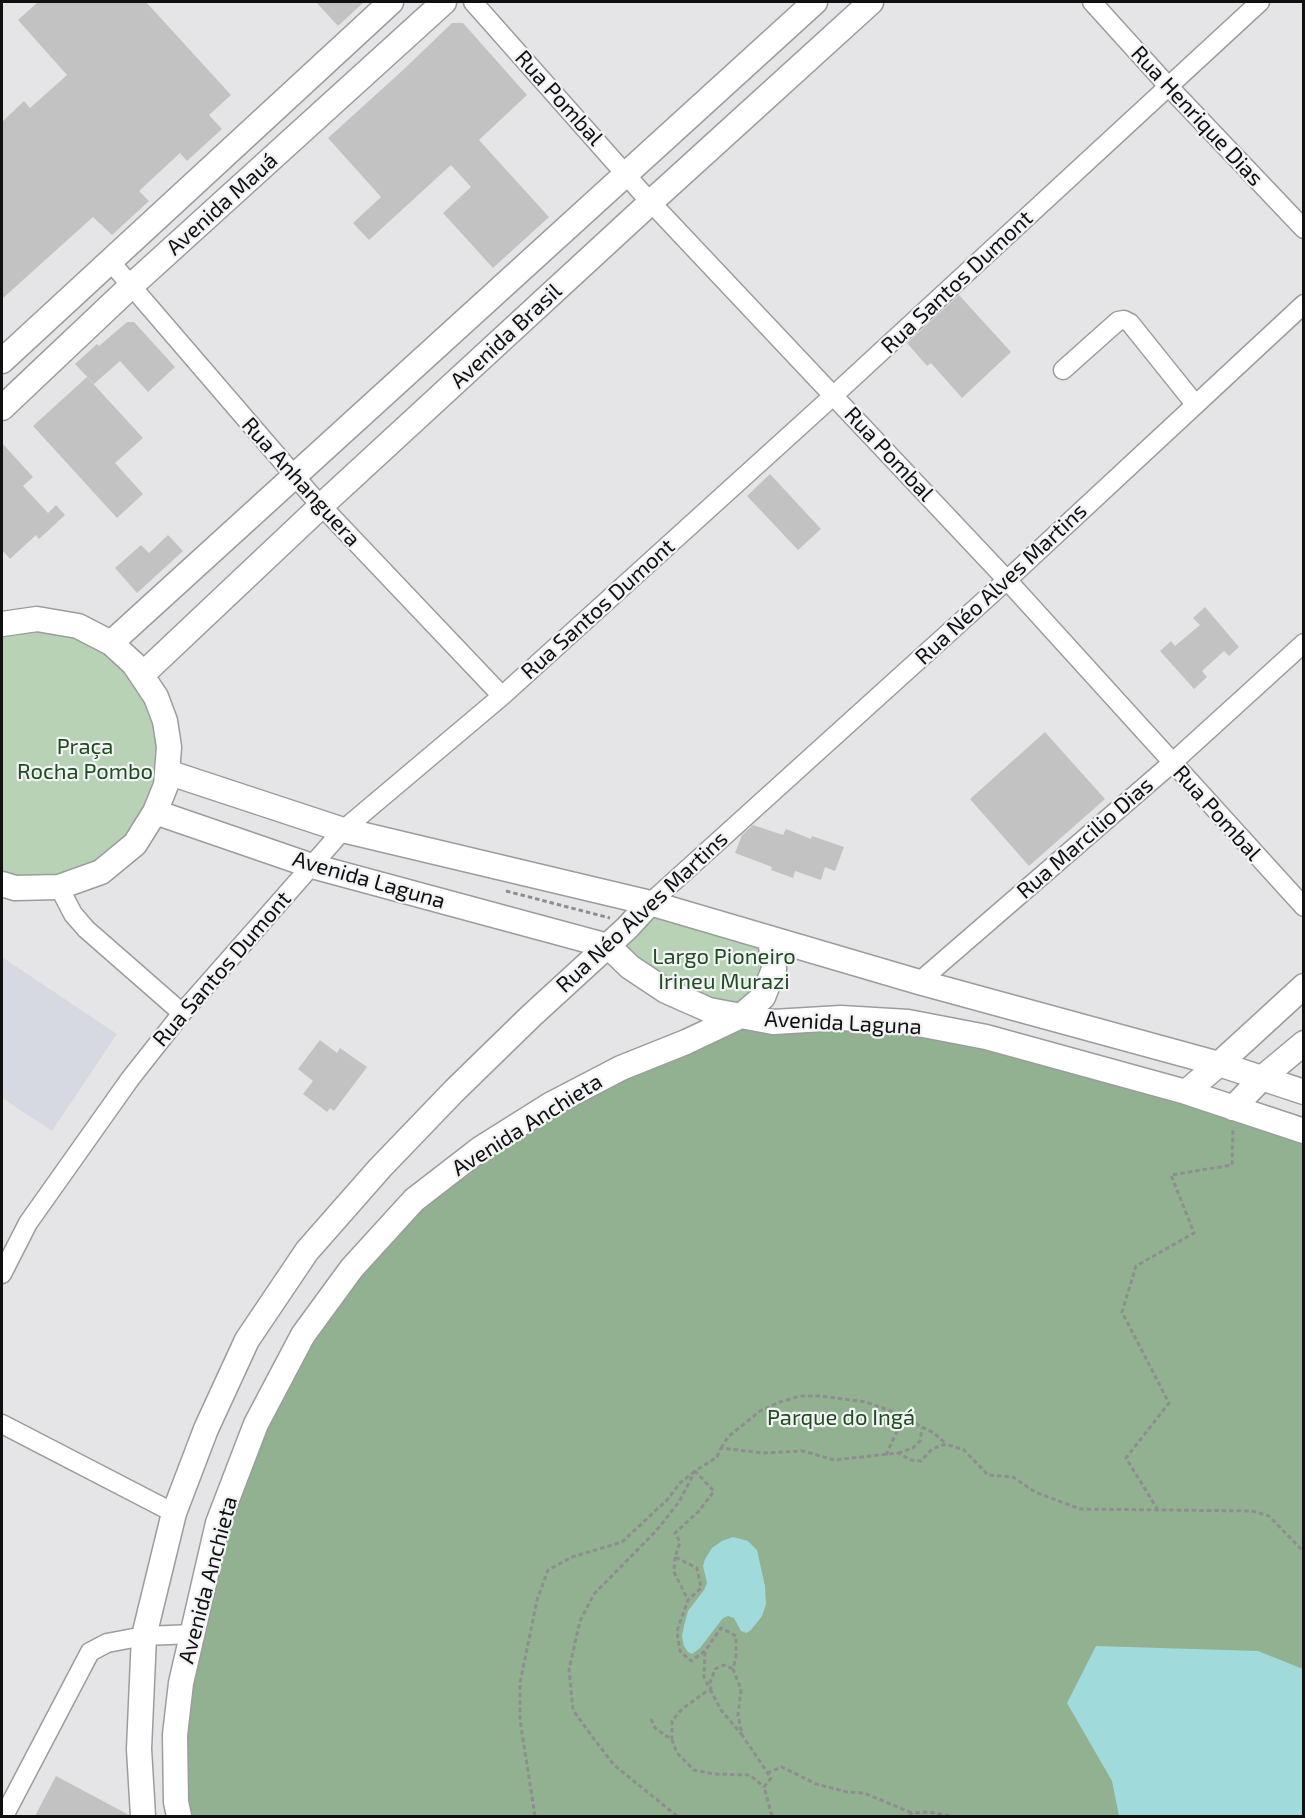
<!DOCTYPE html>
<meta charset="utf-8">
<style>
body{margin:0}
#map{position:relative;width:1305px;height:1818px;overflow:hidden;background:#e5e5e8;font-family:"Exo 2",sans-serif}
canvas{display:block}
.frame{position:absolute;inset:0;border:3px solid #101011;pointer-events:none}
</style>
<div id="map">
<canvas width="1305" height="1818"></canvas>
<div class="frame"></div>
</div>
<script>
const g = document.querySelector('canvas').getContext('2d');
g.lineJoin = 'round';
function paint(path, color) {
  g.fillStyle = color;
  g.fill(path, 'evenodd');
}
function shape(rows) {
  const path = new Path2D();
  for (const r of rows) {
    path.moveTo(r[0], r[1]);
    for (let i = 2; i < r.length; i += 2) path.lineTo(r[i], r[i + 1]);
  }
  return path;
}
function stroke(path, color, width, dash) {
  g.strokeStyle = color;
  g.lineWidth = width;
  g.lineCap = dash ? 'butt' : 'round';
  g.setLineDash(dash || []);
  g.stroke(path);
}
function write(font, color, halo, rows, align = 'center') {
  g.font = font + ' "Exo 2",sans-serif';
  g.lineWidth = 4.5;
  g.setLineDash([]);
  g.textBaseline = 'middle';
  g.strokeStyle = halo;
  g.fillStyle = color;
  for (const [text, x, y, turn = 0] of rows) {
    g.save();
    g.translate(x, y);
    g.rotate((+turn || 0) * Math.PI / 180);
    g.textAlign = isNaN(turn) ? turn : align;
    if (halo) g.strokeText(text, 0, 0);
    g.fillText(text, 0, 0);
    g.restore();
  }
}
paint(shape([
 [2,957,117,1034,52,1131,2,1098]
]), '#d7d9e2');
paint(shape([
 [2,624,78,626,156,697,166,785,101,872,2,884],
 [650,903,770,938,774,969,741,1016,709,1010,608,946]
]), '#b7d2b5');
paint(shape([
 [741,1016,908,1022,1303,1135,1303,1816,189,1816,183,1740,186,1685,256,1424,352,1268,480,1149]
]), '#92b190');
paint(shape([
 [733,1537,748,1541,757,1550,765,1586,766,1604,762,1616,751,1630,746,1633,741,1631,734,1618,728,1616,723,1618,700,1648,692,1654,688,1652,684,1646,682,1636,684,1626,688,1611,704,1590,707,1583,703,1566,705,1559,712,1548,722,1541],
 [1096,1646,1258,1651,1303,1669,1303,1816,1119,1816,1112,1781,1067,1703]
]), '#a1dada');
paint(shape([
 [38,2,146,2,231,95,209,115,222,129,187,161,180,153,139,191,149,201,112,235,93,217,2,299,2,122,24,101,30,108,67,75,18,20],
 [316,2,364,2,338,26],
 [452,23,463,23,527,95,479,140,549,217,493,268,443,213,471,187,451,165,369,240,353,223,381,197,328,138,402,71],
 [959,295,1011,352,962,398,931,363,927,366,907,343],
 [127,322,134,322,175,367,148,392,120,361,94,384,75,364,97,344,99,346],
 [87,377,143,438,115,463,143,494,117,518,33,426],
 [2,443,33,477,23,486,48,513,56,505,65,515,39,539,36,535,10,559,2,550],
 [770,474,821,529,798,550,747,496],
 [168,535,183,551,137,593,115,568,141,545,149,553],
 [1205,607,1239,647,1229,656,1224,651,1202,671,1207,677,1194,689,1160,651,1171,641,1175,646,1200,625,1193,618],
 [1045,732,1105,799,1029,866,970,799],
 [753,825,783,835,786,829,811,839,812,836,844,847,835,871,825,867,821,880,795,871,793,878,771,870,772,867,735,853,742,835],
 [320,1040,337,1053,340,1048,367,1067,334,1111,330,1108,327,1112,303,1094,313,1081,298,1069],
 [56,1776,129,1815,129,1816,35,1816]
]), '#c3c2c3');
const minor = shape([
 [473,2,643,194,1007,580,1304,907],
 [1092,2,1169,87,1304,229],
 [109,260,312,496,502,696],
 [1063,370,1118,321,1124,320,1130,323,1195,404],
 [59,887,73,914,86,929,182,1013],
 [650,903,1007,580,1304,304],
 [919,982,1172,763,1304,643],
 [2,1274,28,1223,130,1079,182,1013,343,830,502,696,833,396,1260,2],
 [2,1424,174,1513],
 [4,1816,90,1652,107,1643,144,1636,194,1634]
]);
const major = shape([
 [2,361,391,2],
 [2,408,130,287,444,2],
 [2,624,37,619,78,626,111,643,134,664,156,697,165,721,169,747,166,785,155,812,135,844,101,872,59,887,15,888,2,884],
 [111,643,815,2],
 [143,674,321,506,651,202,871,2],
 [167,772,343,830,650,903,919,982,1219,1064,1304,1092],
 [155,812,312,866,608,946,630,967,666,991,709,1010,773,1022,841,1018,908,1022,986,1037,1186,1092,1304,1131],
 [1186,1092,1219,1064,1304,986],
 [1233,1108,1262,1078,1304,1043],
 [143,1816,139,1749,144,1636,174,1513,206,1429,247,1340,307,1251,380,1168,454,1091,531,1016,627,928,650,903],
 [179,1816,176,1802,175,1735,181,1683,218,1523,256,1424,303,1335,352,1268,414,1200,480,1149,550,1105,621,1068,686,1042,741,1016,763,997,774,969,770,938]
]);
stroke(minor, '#9c9c9e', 21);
stroke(major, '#9c9c9e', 27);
stroke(shape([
 [506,891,610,918],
 [721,1448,728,1437,760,1411,780,1402,800,1396,820,1396,866,1402,891,1411,934,1433,946,1444],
 [898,1453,913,1448,920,1441,922,1428],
 [886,1455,897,1431,905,1419],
 [1158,1510,1126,1458,1169,1403,1122,1312,1136,1266,1194,1233,1171,1175,1232,1165,1233,1127],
 [675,1557,674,1572,688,1600],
 [705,1652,704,1677,710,1689],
 [711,1691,710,1683,715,1669,724,1665,733,1669],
 [651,1719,655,1728,672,1740,677,1753,694,1770,714,1774,750,1775,764,1787],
 [672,1740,672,1721,682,1709,707,1691,711,1691,721,1710,742,1735],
 [767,1773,782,1767,816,1784,847,1792,864,1793,912,1813],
 [535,1816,520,1720,520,1683,537,1600,548,1570,572,1557,622,1542,667,1500,680,1483,695,1471],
 [677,1816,614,1765,591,1735,573,1710,569,1669,580,1621,594,1594,656,1531,679,1502,694,1473],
 [772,1816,764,1787,771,1778,742,1735,738,1715,741,1689,733,1669,736,1657,736,1636,721,1628,705,1651,691,1661,680,1651,677,1631,688,1600,701,1588,697,1568,675,1557,680,1542,675,1533,698,1512,714,1491,695,1471,717,1457,721,1448,763,1453,803,1451,834,1460,898,1453,911,1460,921,1461,932,1449,946,1444,964,1450,988,1475,1013,1477,1035,1492,1080,1509,1252,1511,1269,1516,1304,1552],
 [909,1816,912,1813,929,1812,951,1816]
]), '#8e8e90', 3, [4.5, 3]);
stroke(minor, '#fff', 18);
stroke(major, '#fff', 24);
write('22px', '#101011', '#f2f3f5', [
 ["Rua Pombal",559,98,48],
 ["Rua Henrique Dias",1197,116,47],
 ["Avenida Mauá",222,204,-42],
 ["Rua Santos Dumont",957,282,-43],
 ["Avenida Brasil",506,336,-43],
 ["Rua Pombal",889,454,47],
 ["Rua Anhanguera",301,482,48],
 ["Rua Néo Alves Martins",1001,584,-43],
 ["Rua Santos Dumont",598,609,-42],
 ["Rua Pombal",1217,813,48],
 ["Rua Marcilio Dias",1085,838,-41],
 ["Avenida Laguna",369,880,16],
 ["Rua Néo Alves Martins",642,912,-43],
 ["Rua Santos Dumont",222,969,-49],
 ["Avenida Laguna",843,1023,3],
 ["Avenida Anchieta",527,1125,-32],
 ["Avenida Anchieta",208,1580,-75]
]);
write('22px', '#204c1f', '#f2f3f5', [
 ["Praça",85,747],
 ["Rocha Pombo",85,772],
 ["Largo Pioneiro",724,957],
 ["Irineu Murazi",724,982],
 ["Parque do Ingá",841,1418]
]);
</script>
